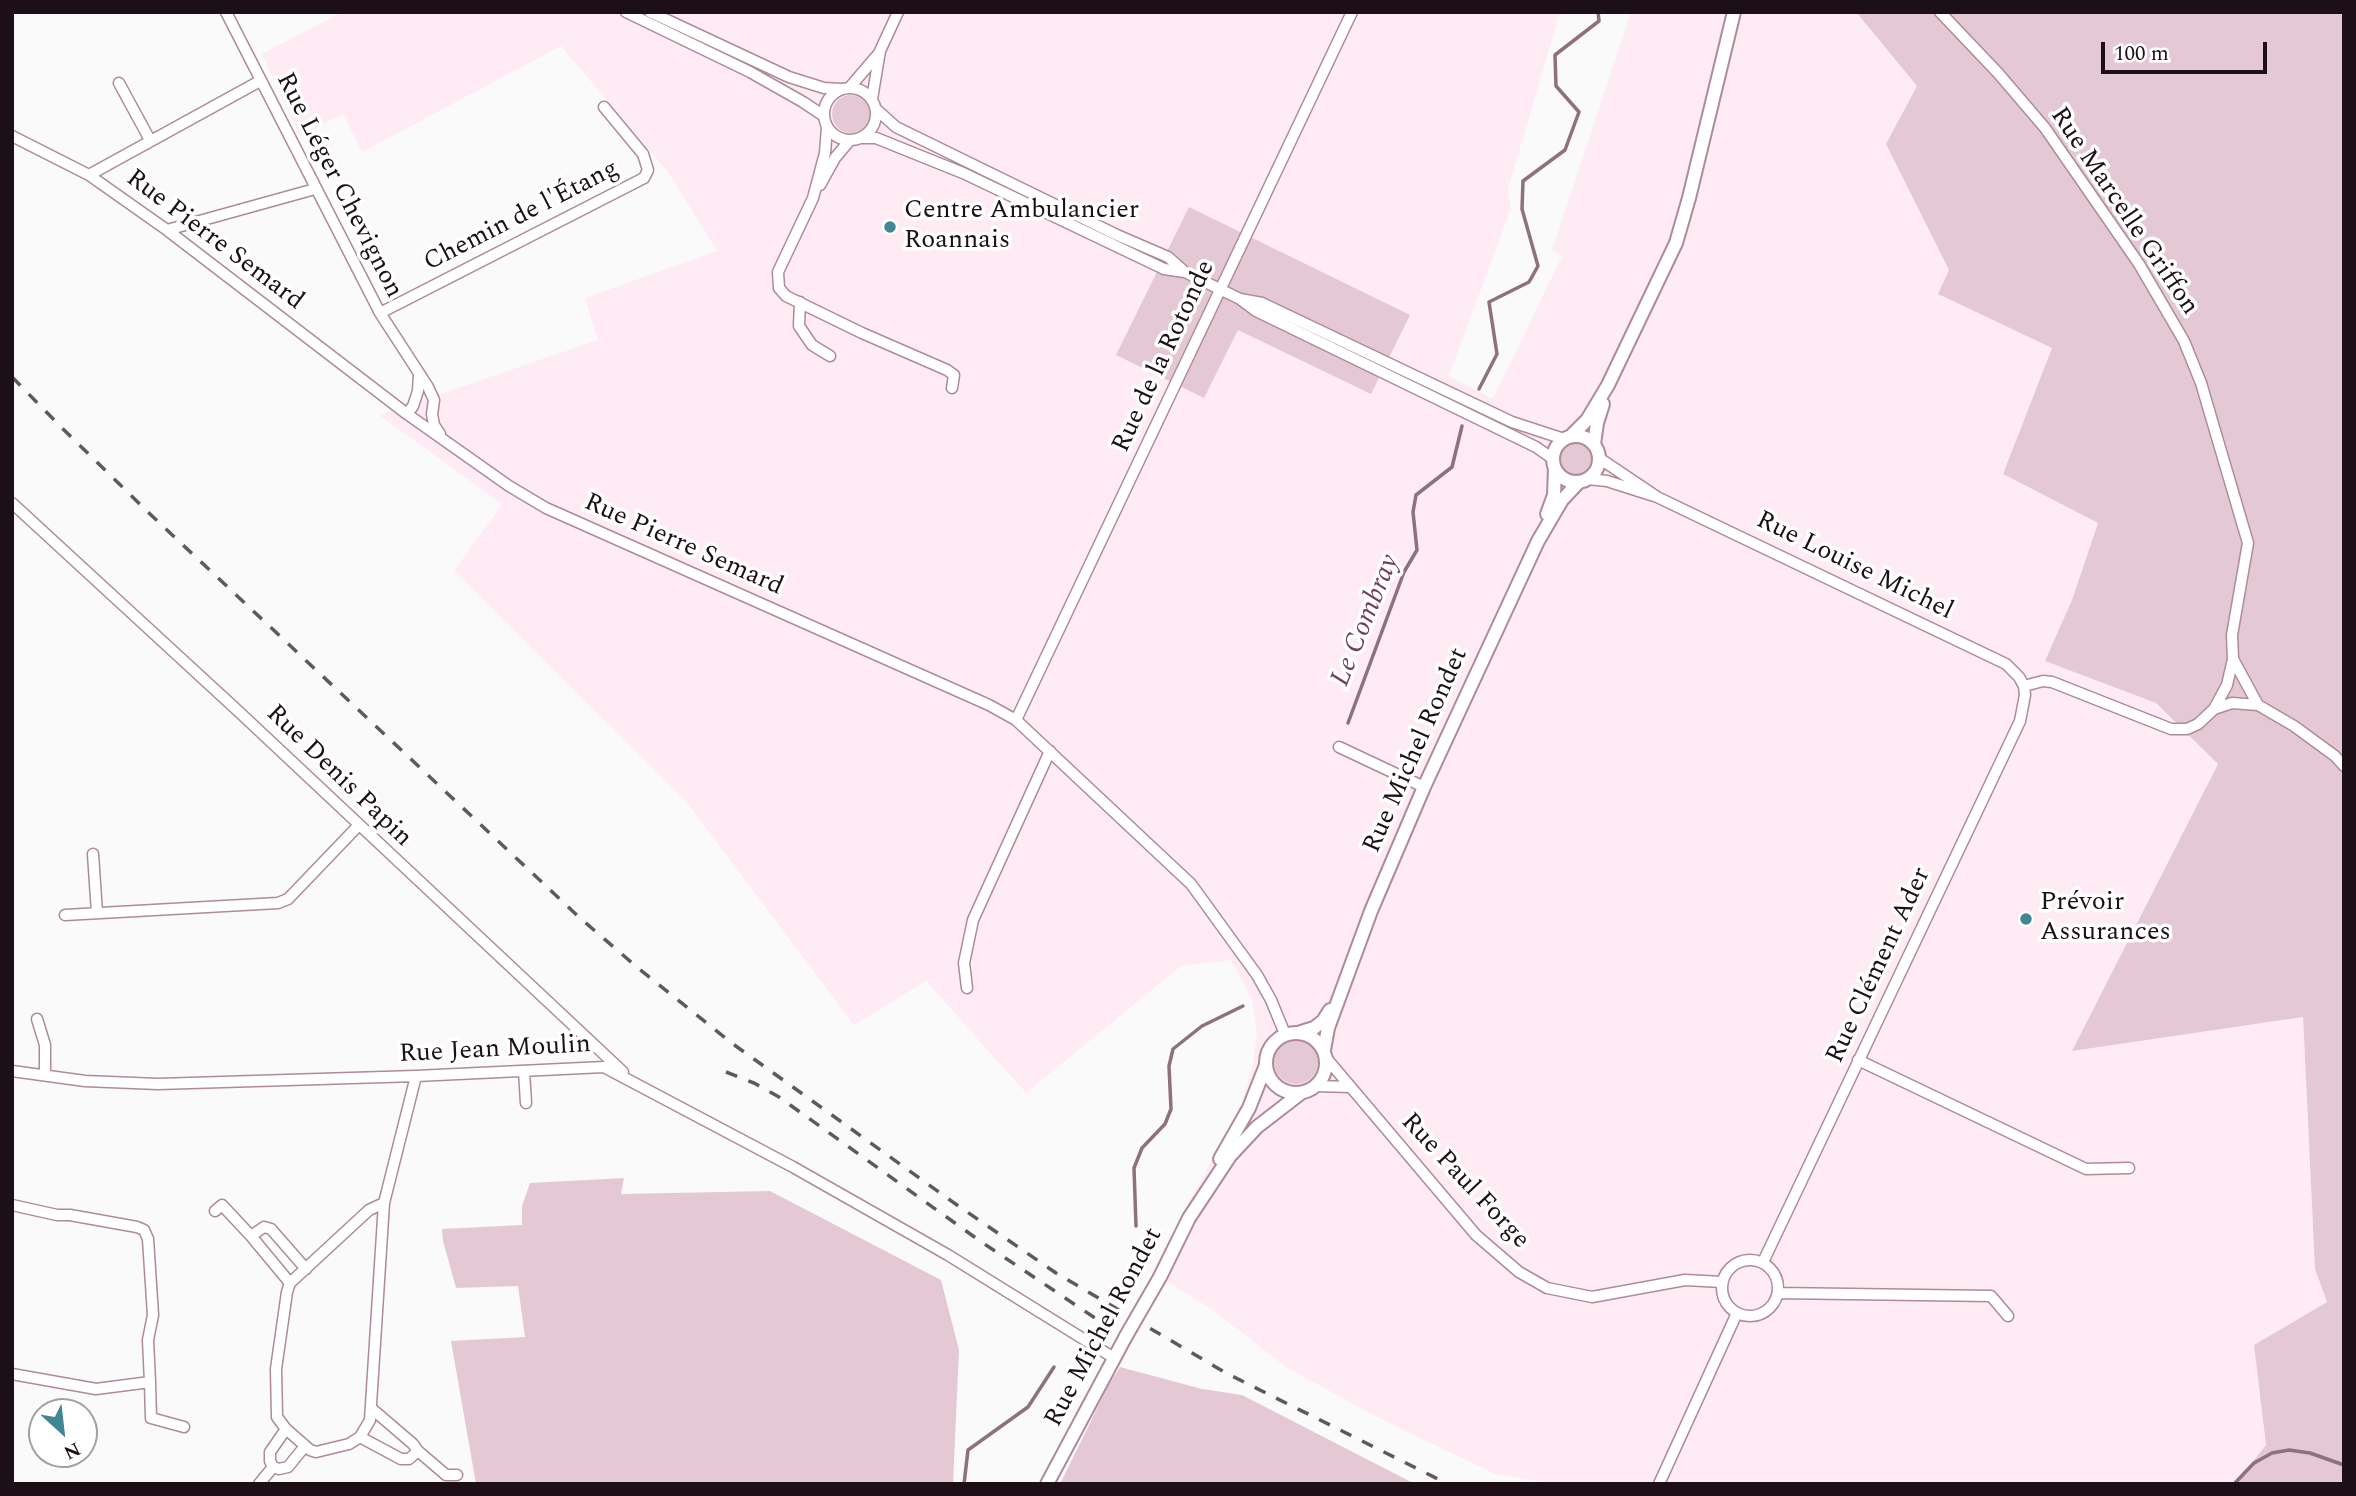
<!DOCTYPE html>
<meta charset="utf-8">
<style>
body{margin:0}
#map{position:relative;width:2356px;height:1496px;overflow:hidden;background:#fafafa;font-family:Spectral,serif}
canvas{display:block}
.frame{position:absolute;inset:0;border:14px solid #1c0f16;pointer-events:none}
.north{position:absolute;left:28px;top:1398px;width:70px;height:70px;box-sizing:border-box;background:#fff;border:2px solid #a49fa2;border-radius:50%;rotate:153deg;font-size:19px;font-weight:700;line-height:28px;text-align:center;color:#1c0f16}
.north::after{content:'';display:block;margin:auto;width:24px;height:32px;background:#418694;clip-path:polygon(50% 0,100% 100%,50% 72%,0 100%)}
.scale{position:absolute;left:2101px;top:42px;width:166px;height:32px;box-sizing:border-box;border:4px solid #1c0f16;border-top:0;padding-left:9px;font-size:21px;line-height:24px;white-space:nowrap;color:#1c0f16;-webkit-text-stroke:5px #fff;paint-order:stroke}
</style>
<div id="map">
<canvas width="2356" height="1496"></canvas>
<div class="frame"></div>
<div class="north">N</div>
<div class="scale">100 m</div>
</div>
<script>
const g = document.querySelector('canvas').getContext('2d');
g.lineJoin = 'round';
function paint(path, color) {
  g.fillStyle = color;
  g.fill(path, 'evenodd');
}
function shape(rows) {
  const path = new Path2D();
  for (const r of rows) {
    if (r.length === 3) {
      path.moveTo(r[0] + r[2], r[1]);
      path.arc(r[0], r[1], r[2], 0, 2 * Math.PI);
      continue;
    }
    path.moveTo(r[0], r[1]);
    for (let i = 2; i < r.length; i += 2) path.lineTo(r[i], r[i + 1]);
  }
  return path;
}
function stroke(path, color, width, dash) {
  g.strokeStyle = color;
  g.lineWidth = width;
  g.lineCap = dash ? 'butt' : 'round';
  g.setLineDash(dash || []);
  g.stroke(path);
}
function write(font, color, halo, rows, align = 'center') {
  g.font = font + ' Spectral,serif';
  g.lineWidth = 7;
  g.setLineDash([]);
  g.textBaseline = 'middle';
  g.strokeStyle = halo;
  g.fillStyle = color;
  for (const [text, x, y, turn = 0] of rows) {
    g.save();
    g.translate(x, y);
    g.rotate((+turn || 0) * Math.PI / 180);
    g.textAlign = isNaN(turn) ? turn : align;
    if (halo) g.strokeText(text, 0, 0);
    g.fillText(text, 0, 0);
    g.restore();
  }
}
paint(shape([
 [342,12,1560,12,1508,189,1511,208,1449,376,1493,399,1562,256,1552,250,1631,12,1856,12,1917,86,1887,144,1949,270,1938,294,2052,348,2003,474,2098,523,2072,600,2046,661,2156,703,2218,764,2072,1051,2303,1017,2315,1269,2327,1302,2254,1345,2266,1445,2235,1484,1556,1484,1495,1474,1377,1417,1286,1367,1213,1310,1152,1272,1241,1105,1253,1064,1257,1033,1252,1000,1231,960,1181,966,1026,1093,926,981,854,1025,688,804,454,571,502,504,379,415,598,340,585,298,717,251,668,172,561,46,362,152,343,114,300,136,262,54]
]), '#ffebf4');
paint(shape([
 [1856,12,2344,12,2344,1484,2235,1484,2266,1445,2254,1345,2327,1302,2315,1269,2303,1017,2072,1051,2218,764,2156,703,2045,661,2072,600,2098,523,2003,474,2052,348,1938,294,1949,270,1886,144,1917,86],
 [851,114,19],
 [1189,207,1410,315,1371,394,1238,330,1204,398,1116,355],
 [1576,459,17],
 [1296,1062,22],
 [624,1178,621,1194,770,1191,941,1280,959,1350,953,1484,476,1484,451,1341,525,1337,518,1286,456,1288,443,1241,442,1229,522,1225,522,1206,530,1183],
 [1120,1367,1202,1389,1242,1395,1415,1484,1060,1484,1108,1386]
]), '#e4c9d5');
stroke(shape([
 [1479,389,1497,354,1489,302,1529,282,1538,266,1522,209,1523,181,1565,150,1579,112,1556,86,1555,55,1599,21,1598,12],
 [1348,723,1404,572,1417,550,1413,512,1416,495,1452,467,1462,426],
 [1136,1226,1134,1168,1142,1148,1165,1124,1171,1109,1169,1066,1173,1049,1202,1026,1243,1006],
 [964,1484,968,1450,1028,1407,1054,1367],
 [2234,1484,2254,1463,2272,1453,2289,1450,2310,1453,2344,1465]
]), '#8f707f', 3.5);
const minor = shape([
 [226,12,380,313,428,387,434,400,432,414,434,425,440,434],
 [626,12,750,72,803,102,824,116],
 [650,12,789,77,824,88,841,89],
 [1940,12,1998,73,2045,128,2139,264,2184,341,2201,383,2248,543,2232,635,2233,659,2227,685,2214,709,2198,724,2187,729,2171,729,2052,682,2043,681,2024,686],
 [119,83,150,140],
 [850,87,880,52],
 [850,114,26],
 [872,99,880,51,898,12],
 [827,127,825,153,813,198,778,272,779,288,786,296,862,333,947,370,954,375,952,388],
 [12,136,89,175,167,230,407,414,509,486,546,508,989,705,1016,720,1191,884,1257,975,1271,1000,1285,1034],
 [862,138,876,138,963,173,1164,269,1185,272,1168,257,1117,235,896,127,877,110],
 [89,175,260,81],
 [820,185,835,158,850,140],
 [167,230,315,189],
 [1185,272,1240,299],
 [800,302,799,326,812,345,830,356],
 [380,313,644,178,648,170,643,154,604,107],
 [407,414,413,406,418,391,419,375],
 [1599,458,1657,497,2006,664,2019,677,2024,686,2025,695,2020,721,1763,1262],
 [1553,459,1536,447,1256,311,1240,299,1262,303,1512,422,1564,439],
 [1587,479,1607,481,1654,496],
 [12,503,237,710,623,1072],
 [2258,705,2294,726,2335,756,2344,766],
 [2214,709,2232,703,2258,705,2233,659],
 [1016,720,1352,12],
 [1339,747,1424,787],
 [93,854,97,913],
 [65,915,278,903,288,899,358,826],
 [967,988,964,963,973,920,1050,751],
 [37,1019,45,1045,45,1074],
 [1327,1059,1476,1235,1519,1272,1547,1288,1592,1297,1685,1280,1722,1282],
 [1858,1060,2086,1169,2129,1168],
 [12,1071,85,1081,158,1084,416,1076,604,1067,793,1167,948,1255,1114,1358],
 [524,1071,526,1103],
 [1316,1086,1351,1087],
 [384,1203,369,1210,290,1283,287,1292,276,1369,277,1417,286,1429,310,1450,316,1452,349,1444,360,1437,370,1420,384,1203,416,1076],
 [12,1205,57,1215,70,1215,137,1227,144,1230,148,1239,153,1315,148,1340,150,1382,96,1389,12,1374],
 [215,1211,222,1205,251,1236],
 [1750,1288,28],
 [290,1283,251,1236,264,1227,271,1229,306,1269],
 [1778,1293,1991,1296,2008,1316],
 [150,1382,151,1418,184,1427],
 [286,1429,270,1452,270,1461,273,1467,279,1469,288,1467,305,1446],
 [360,1437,401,1459,409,1459,418,1451,413,1444,371,1408],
 [418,1451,446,1475,457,1475],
 [259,1484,273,1467],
 [1659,1484,1737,1313]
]);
const tertiary = shape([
 [1576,459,23],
 [1570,437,1587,420,1608,385,1676,243,1689,198,1734,12],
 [1594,444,1597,423,1603,404],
 [1547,514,1554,495,1555,468],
 [1301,1032,1314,1028,1323,1021,1330,1010],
 [1296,1063,30],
 [1324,1050,1328,1028,1371,911,1424,787,1538,541,1562,500,1579,482],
 [1220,1159,1249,1108,1266,1065],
 [1160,1277,1189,1218,1230,1156,1257,1127,1301,1093],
 [1047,1484,1126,1336]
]);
stroke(minor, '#ae8a9b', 13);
stroke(tertiary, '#ae8a9b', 16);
stroke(minor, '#fff', 10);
stroke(tertiary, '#fff', 12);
stroke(shape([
 [12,377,63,429,150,514,580,918,638,968,733,1044,957,1205,1056,1273,1226,1373,1448,1484],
 [726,1072,754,1083,779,1097,980,1241,1095,1318]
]), '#61585d', 3.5, [12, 12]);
const tertiaryBridge = shape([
 [1126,1336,1160,1277]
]);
stroke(tertiaryBridge, '#ae8a9b', 16, []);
stroke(tertiaryBridge, '#fff', 12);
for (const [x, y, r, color] of [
 [890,227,7,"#418694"],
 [2026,919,7,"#418694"]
]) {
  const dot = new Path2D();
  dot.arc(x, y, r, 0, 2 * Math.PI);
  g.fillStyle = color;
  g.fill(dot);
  stroke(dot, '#fff', 2.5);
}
write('26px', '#1c0f16', '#fff', [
 ["Rue Léger Chevignon",338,186,63],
 ["Rue Marcelle Griffon",2123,212,56],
 ["Chemin de l'Étang",522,217,-27],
 ["Rue Pierre Semard",214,241,37],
 ["Rue de la Rotonde",1165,357,-65],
 ["Rue Pierre Semard",683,546,24],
 ["Rue Louise Michel",1854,567,26],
 ["Rue Michel Rondet",1417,751,-66],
 ["Rue Denis Papin",338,777,44],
 ["Rue Clément Ader",1880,966,-65],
 ["Rue Jean Moulin",495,1051,-3],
 ["Rue Paul Forge",1464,1182,47],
 ["Rue Michel Rondet",1105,1328,-62]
]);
write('26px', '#1c0f16', '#fff', [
 ["Centre Ambulancier",904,212],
 ["Roannais",904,242],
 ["Prévoir",2040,904],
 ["Assurances",2040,934]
], 'left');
write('italic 28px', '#733f59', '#fff', [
 ["Le Combray",1367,621,-68]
]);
</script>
